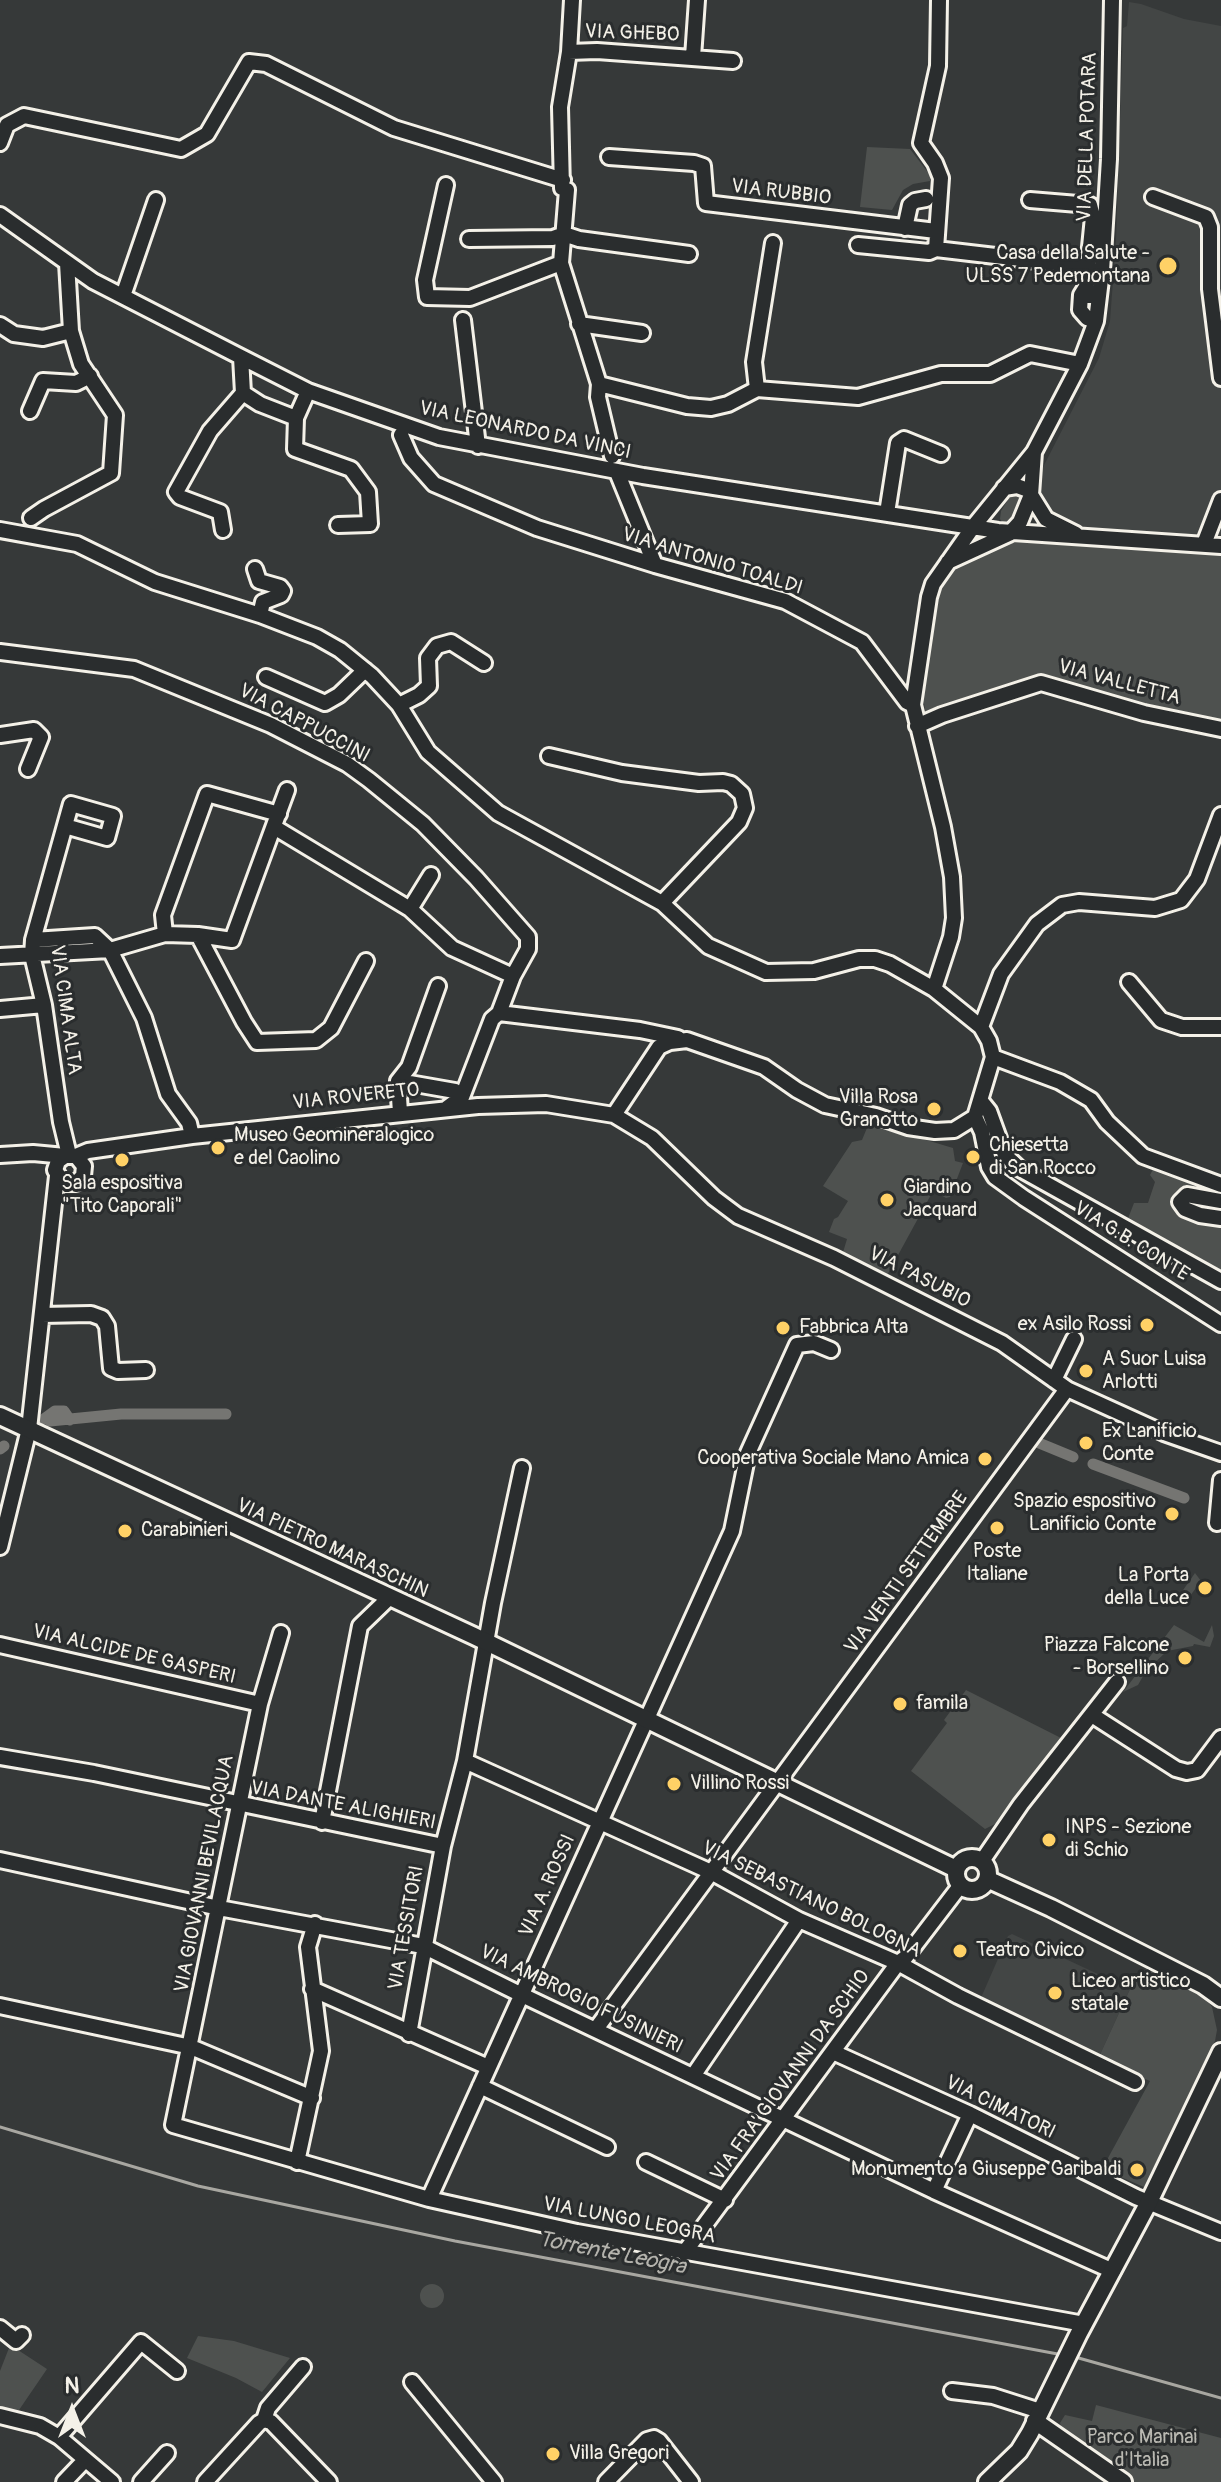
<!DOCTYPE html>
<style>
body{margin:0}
#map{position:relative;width:1221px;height:2482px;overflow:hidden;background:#363939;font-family:Pangolin,sans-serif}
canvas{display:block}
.north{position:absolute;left:32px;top:2370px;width:80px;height:80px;-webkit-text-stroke:6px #2a2d2e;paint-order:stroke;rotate:0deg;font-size:22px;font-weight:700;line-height:32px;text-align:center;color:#f4f1e8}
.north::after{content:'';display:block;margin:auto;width:28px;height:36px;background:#f4f1e8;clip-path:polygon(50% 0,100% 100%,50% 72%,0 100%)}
</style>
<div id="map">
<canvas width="1221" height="2482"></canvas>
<div class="north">N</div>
</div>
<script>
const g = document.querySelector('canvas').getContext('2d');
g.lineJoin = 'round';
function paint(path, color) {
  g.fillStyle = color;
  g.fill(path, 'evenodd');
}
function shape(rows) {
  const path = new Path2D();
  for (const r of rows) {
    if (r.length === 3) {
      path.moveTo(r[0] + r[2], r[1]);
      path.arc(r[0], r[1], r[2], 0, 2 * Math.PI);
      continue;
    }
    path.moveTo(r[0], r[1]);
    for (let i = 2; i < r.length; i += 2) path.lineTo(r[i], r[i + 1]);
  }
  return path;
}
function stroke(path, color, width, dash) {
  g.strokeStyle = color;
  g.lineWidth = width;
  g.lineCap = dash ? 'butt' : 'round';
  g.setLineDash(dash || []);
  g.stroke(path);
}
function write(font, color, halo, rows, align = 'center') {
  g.font = font + ' Pangolin,sans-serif';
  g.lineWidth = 6;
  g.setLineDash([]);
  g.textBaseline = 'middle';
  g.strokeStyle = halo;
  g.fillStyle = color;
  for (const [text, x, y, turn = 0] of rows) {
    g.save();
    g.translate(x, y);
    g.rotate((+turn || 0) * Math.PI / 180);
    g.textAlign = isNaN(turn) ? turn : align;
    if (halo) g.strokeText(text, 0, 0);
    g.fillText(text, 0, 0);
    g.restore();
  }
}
paint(shape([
 [1129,2,1141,4,1184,19,1221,26,1221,544,1076,530,1058,522,1039,499,1039,475,1099,358,1110,321,1116,240,1123,28,1127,26],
 [1012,1934,1130,1989,1098,2059,980,2000,1008,1936]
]), '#434645');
paint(shape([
 [867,147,910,149,930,175,930,181,913,184,903,190,892,210,860,207],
 [1016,491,1024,495,1012,524,1004,525,1000,519,1001,511,1012,493],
 [1038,540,1221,555,1221,724,1147,707,1046,679,926,718,920,673,935,595,952,566,1002,543],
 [869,1123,953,1148,955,1161,963,1163,950,1197,946,1198,933,1191,885,1279,841,1259,847,1239,829,1232,834,1219,838,1217,848,1201,823,1186,852,1142,862,1140],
 [1159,1158,1221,1179,1221,1270,1127,1221,1134,1203,1148,1203,1155,1182,1150,1175],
 [1195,1573,1201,1581,1182,1607,1174,1603],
 [1174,1625,1204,1642,1212,1625,1214,1636,1210,1647,1194,1644,1193,1646,1167,1651,1146,1671,1138,1685,1123,1692],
 [966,1690,1061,1738,997,1823,985,1829,911,1771,947,1723,944,1720],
 [1146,1969,1193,1988,1206,1999,1212,2007,1217,2030,1215,2041,1144,2187,1102,2169,1150,2081,1098,2059,1130,1989],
 [432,2296,12],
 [198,2336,234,2341,290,2358,262,2392,236,2378,187,2358],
 [9,2348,18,2350,47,2369,19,2410,0,2408,0,2371],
 [1096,2405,1221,2438,1221,2482,1132,2482,1064,2435,1060,2423,1065,2415,1092,2421]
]), '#4e514f');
stroke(shape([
 [0,2127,198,2186,455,2241,1063,2355],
 [1075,2357,1221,2398]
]), '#a8a7a1', 3);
stroke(shape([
 [46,1418,50,1421,121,1414,226,1414],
 [44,1419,55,1411,64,1411,70,1420],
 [1039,1443,1073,1457],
 [0,1449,4,1446],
 [1093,1464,1184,1498]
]), '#757572', 11);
const minor = shape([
 [572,0,569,52,560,107,562,188,567,190,561,263,599,384,598,397,612,456],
 [939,0,938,66,921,143,935,163,941,178,936,249,1089,267],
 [569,52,597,51,733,61],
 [693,57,697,0],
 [0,143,7,125,24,116,181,149,207,134,249,62,266,64,394,128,563,180],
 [609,157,694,163,703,166,706,203,936,231],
 [446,185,425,280,427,297,470,298,561,263],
 [1153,197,1206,217,1210,227,1210,289,1221,378],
 [1030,200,1090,205,1093,217,1086,287],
 [0,215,93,281,241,357,308,391,439,437,643,476,998,531,1221,546],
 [905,228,910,205,915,201,926,199],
 [469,239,553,238,564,234,579,239,689,254],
 [858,245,929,252,936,249],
 [123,296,156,200],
 [1089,296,1086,287,1081,295,1080,310,1087,318,1096,321],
 [463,320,478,446],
 [579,324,642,333],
 [0,325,14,334,43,338,71,331],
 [599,384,687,406,711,408,728,404,757,389,858,397,941,374,990,374,1030,354,1080,364],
 [757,389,754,362,773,243],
 [243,393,260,404,296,418,308,391],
 [30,411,43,381,76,383,90,376],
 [296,418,295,449,351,469,368,492,370,524,338,525],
 [401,435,411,458,434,484,537,528,655,565,785,601,862,642,907,702,913,705],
 [617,472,655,565],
 [1004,488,1017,486,1028,490,1046,519,1076,534],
 [887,513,898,443,904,439,941,454],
 [31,518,44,509,111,473,115,415,81,364,71,331,67,263],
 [0,530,77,544,155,582,260,615,317,637,340,650,372,676,399,705,428,752,498,813,662,903,708,946,766,972,814,971,859,959,875,959,890,964,934,989,981,1027,989,1041,993,1057,975,1117,954,1130,935,1131,908,1127,876,1116,825,1105,797,1090,764,1067,687,1040,670,1042,659,1047,614,1115],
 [223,530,220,512,180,497,176,492,210,431,243,393,241,357],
 [1204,544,1221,500],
 [948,562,1009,534,1020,522,1031,495,1034,452],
 [255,569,259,581,280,587,283,591,281,595,263,602,260,615],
 [0,652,134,669,271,725,347,764,369,780,423,824,476,878,528,937,528,949,513,976,499,1013,492,1019,462,1097,447,1108],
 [266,677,325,703,339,695,365,670],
 [399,705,419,695,429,686,428,658,437,646,451,642,484,663],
 [917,726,942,715,1041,683,1144,713,1221,729],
 [0,735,34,730,41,737,28,769],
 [549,756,622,773,699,783,723,782,731,784,742,794,745,808,739,822,662,903],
 [65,826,107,838,113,816,71,804,33,940,32,955,44,1005,61,1122,69,1155],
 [274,827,410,909],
 [431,875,410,909,452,948,513,976],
 [165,934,163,915,207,794,279,814],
 [198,935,244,1022,257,1042,316,1040,331,1028,366,961],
 [33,940,95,936,110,950,144,1018,168,1094,189,1123,192,1136],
 [0,956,110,950,165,934,198,935,232,940,287,790],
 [1129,982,1161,1020,1182,1027,1221,1027],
 [934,989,951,937,954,918,952,877,943,827,913,705,929,597,933,584,973,527,1034,452,1080,364,1096,321,1102,271,1109,159,1112,0],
 [0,1009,44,1005],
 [499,1013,640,1030,678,1038],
 [981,1027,1001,974,1037,924,1062,905,1079,902,1155,908,1181,900,1197,879,1221,815],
 [993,1057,1060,1082,1091,1100,1107,1122,1143,1156,1221,1185],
 [398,1081,455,1091,462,1097],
 [981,1101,989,1111,1005,1155,1020,1169,1221,1281],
 [400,1113,398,1081,409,1067,438,986],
 [975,1117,982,1132,989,1167,995,1177,1024,1198,1221,1324],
 [0,1155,33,1153,65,1156],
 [76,1156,84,1166,83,1176,76,1183,63,1183,55,1170,58,1161,65,1156,76,1156,88,1151,192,1136,478,1106,546,1104,614,1115,652,1138,714,1198,738,1216,834,1258,1002,1343,1067,1389,1164,1433,1221,1453],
 [1221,1201,1187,1195,1180,1202,1185,1209,1200,1215,1221,1218],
 [42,1315,91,1314,102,1318,107,1326,111,1368,118,1371,146,1370],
 [1054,1380,1074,1339],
 [1217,1523,1221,1480],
 [0,1547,29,1429,57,1176],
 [281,1633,260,1704,173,2125,429,2199,577,2232,1084,2324],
 [0,1645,260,1704],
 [1092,1715,1176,1769,1187,1772,1197,1770,1221,1738],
 [0,1757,94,1773,443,1846],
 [465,1761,711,1872,799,1920,898,1963,958,1996,1135,2082],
 [322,1822,360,1626,389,1598],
 [0,1860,219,1908,423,1946,522,1995,934,2191,1113,2271],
 [982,1861,1021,1804,1117,1682],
 [312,1989,488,2067],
 [0,2006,191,2047,312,2098],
 [596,2029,1067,1389],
 [409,2034,443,1846,465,1761,493,1603,522,1468],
 [833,2052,970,2114,1136,2197,1221,2232],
 [693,2076,799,1920],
 [480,2086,607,2147],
 [297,2162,321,2051,308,1947,315,1924],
 [646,2162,725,2200],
 [934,2191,970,2114],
 [429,2199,732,1531,748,1453,797,1345,814,1343,831,1350],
 [684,2253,898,1963,905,1958,960,1886],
 [0,2328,16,2341,22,2335],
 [412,2382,494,2482],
 [952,2391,993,2396,1040,2411],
 [0,2416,40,2426,59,2437,112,2482],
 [264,2420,271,2422,329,2482],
 [59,2437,141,2342,177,2371],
 [64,2482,85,2460],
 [141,2482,167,2453],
 [205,2482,259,2423,264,2420,268,2408,303,2367],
 [606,2482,647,2440,654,2438,659,2441,691,2482]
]);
const major = shape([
 [0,1416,474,1636,956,1869],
 [972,1874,16],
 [987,1879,1051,1908,1203,1985,1221,1998],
 [1035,2421,1123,2482],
 [987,2482,1019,2451,1030,2433,1079,2333,1149,2202,1221,2052]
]);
stroke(minor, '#f4f1e8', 20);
stroke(major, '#f4f1e8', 22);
stroke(minor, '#2a2d2e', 14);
stroke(major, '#2a2d2e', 16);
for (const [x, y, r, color] of [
 [1168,266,10,"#ffd166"],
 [934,1109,8,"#ffd166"],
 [218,1148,8,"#ffd166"],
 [973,1157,8,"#ffd166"],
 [122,1160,8,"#ffd166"],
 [887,1200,8,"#ffd166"],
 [1147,1325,8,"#ffd166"],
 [783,1328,8,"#ffd166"],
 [1086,1371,8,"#ffd166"],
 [1086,1443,8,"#ffd166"],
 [985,1459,8,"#ffd166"],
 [1172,1514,8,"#ffd166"],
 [997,1528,8,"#ffd166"],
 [125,1531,8,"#ffd166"],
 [1205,1588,8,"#ffd166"],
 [1185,1658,8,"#ffd166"],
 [900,1704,8,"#ffd166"],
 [674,1784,8,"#ffd166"],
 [1049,1840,8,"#ffd166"],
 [960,1951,8,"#ffd166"],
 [1055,1993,8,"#ffd166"],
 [1137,2170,8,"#ffd166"],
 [553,2454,8,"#ffd166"]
]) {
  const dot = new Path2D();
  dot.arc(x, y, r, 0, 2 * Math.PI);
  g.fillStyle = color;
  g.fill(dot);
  stroke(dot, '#2a2d2e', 3);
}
write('20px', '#f4f1e8', '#2a2d2e', [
 ["VIA GHEBO",632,34,2],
 ["VIA DELLA POTARA",1088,137,-88],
 ["VIA RUBBIO",781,193,7],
 ["VIA LEONARDO DA VINCI",525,431,12],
 ["VIA ANTONIO TOALDI",712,562,17],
 ["VIA VALLETTA",1119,683,15],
 ["VIA CAPPUCCINI",304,724,28],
 ["VIA CIMA ALTA",65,1010,82],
 ["VIA ROVERETO",356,1097,-6],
 ["VIA G.B. CONTE",1131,1242,32],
 ["VIA PASUBIO",919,1278,27],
 ["VIA PIETRO MARASCHIN",332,1549,25],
 ["VIA VENTI SETTEMBRE",907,1573,-54],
 ["VIA ALCIDE DE GASPERI",134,1655,13],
 ["VIA DANTE ALIGHIERI",343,1806,11],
 ["VIA GIOVANNI BEVILACQUA",205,1874,-79],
 ["VIA A. ROSSI",548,1886,-66],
 ["VIA SEBASTIANO BOLOGNA",811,1900,26],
 ["VIA TESSITORI",407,1928,-80],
 ["VIA AMBROGIO FUSINIERI",581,2000,26],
 ["VIA FRA' GIOVANNI DA SCHIO",791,2076,-54],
 ["VIA CIMATORI",1000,2108,26],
 ["VIA LUNGO LEOGRA",629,2221,11]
]);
write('20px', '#f4f1e8', '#2a2d2e', [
 ["Casa della Salute -",1150,254,"right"],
 ["ULSS 7 Pedemontana",1150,277,"right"],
 ["Villa Rosa",918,1098,"right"],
 ["Granotto",918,1121,"right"],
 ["Museo Geomineralogico",234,1136],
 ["e del Caolino",234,1159],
 ["Chiesetta",989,1146],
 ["di San Rocco",989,1169],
 ["Sala espositiva",122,1184,"center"],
 ["\"Tito Caporali\"",122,1207,"center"],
 ["Giardino",903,1188],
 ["Jacquard",903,1211],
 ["ex Asilo Rossi",1131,1325,"right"],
 ["Fabbrica Alta",799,1328],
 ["A Suor Luisa",1102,1360],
 ["Arlotti",1102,1383],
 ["Ex Lanificio",1102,1432],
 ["Conte",1102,1455],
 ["Cooperativa Sociale Mano Amica",969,1459,"right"],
 ["Spazio espositivo",1156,1502,"right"],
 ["Lanificio Conte",1156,1525,"right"],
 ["Carabinieri",141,1531],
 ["Poste",997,1552,"center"],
 ["Italiane",997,1575,"center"],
 ["La Porta",1189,1576,"right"],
 ["della Luce",1189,1599,"right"],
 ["Piazza Falcone",1169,1646,"right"],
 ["- Borsellino",1169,1669,"right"],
 ["famila",916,1704],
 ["Villino Rossi",690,1784],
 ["INPS - Sezione",1065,1828],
 ["di Schio",1065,1851],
 ["Teatro Civico",976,1951],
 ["Liceo artistico",1071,1982],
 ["statale",1071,2005],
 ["Monumento a Giuseppe Garibaldi",1121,2170,"right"],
 ["Villa Gregori",569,2454]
], 'left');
write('20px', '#bab9b2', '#2a2d2e', [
 ["Parco Marinai",1142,2438],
 ["d'Italia",1142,2461]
]);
write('italic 22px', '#b4b3ad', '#2a2d2e', [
 ["Torrente Leogra",612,2254,11]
]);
</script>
